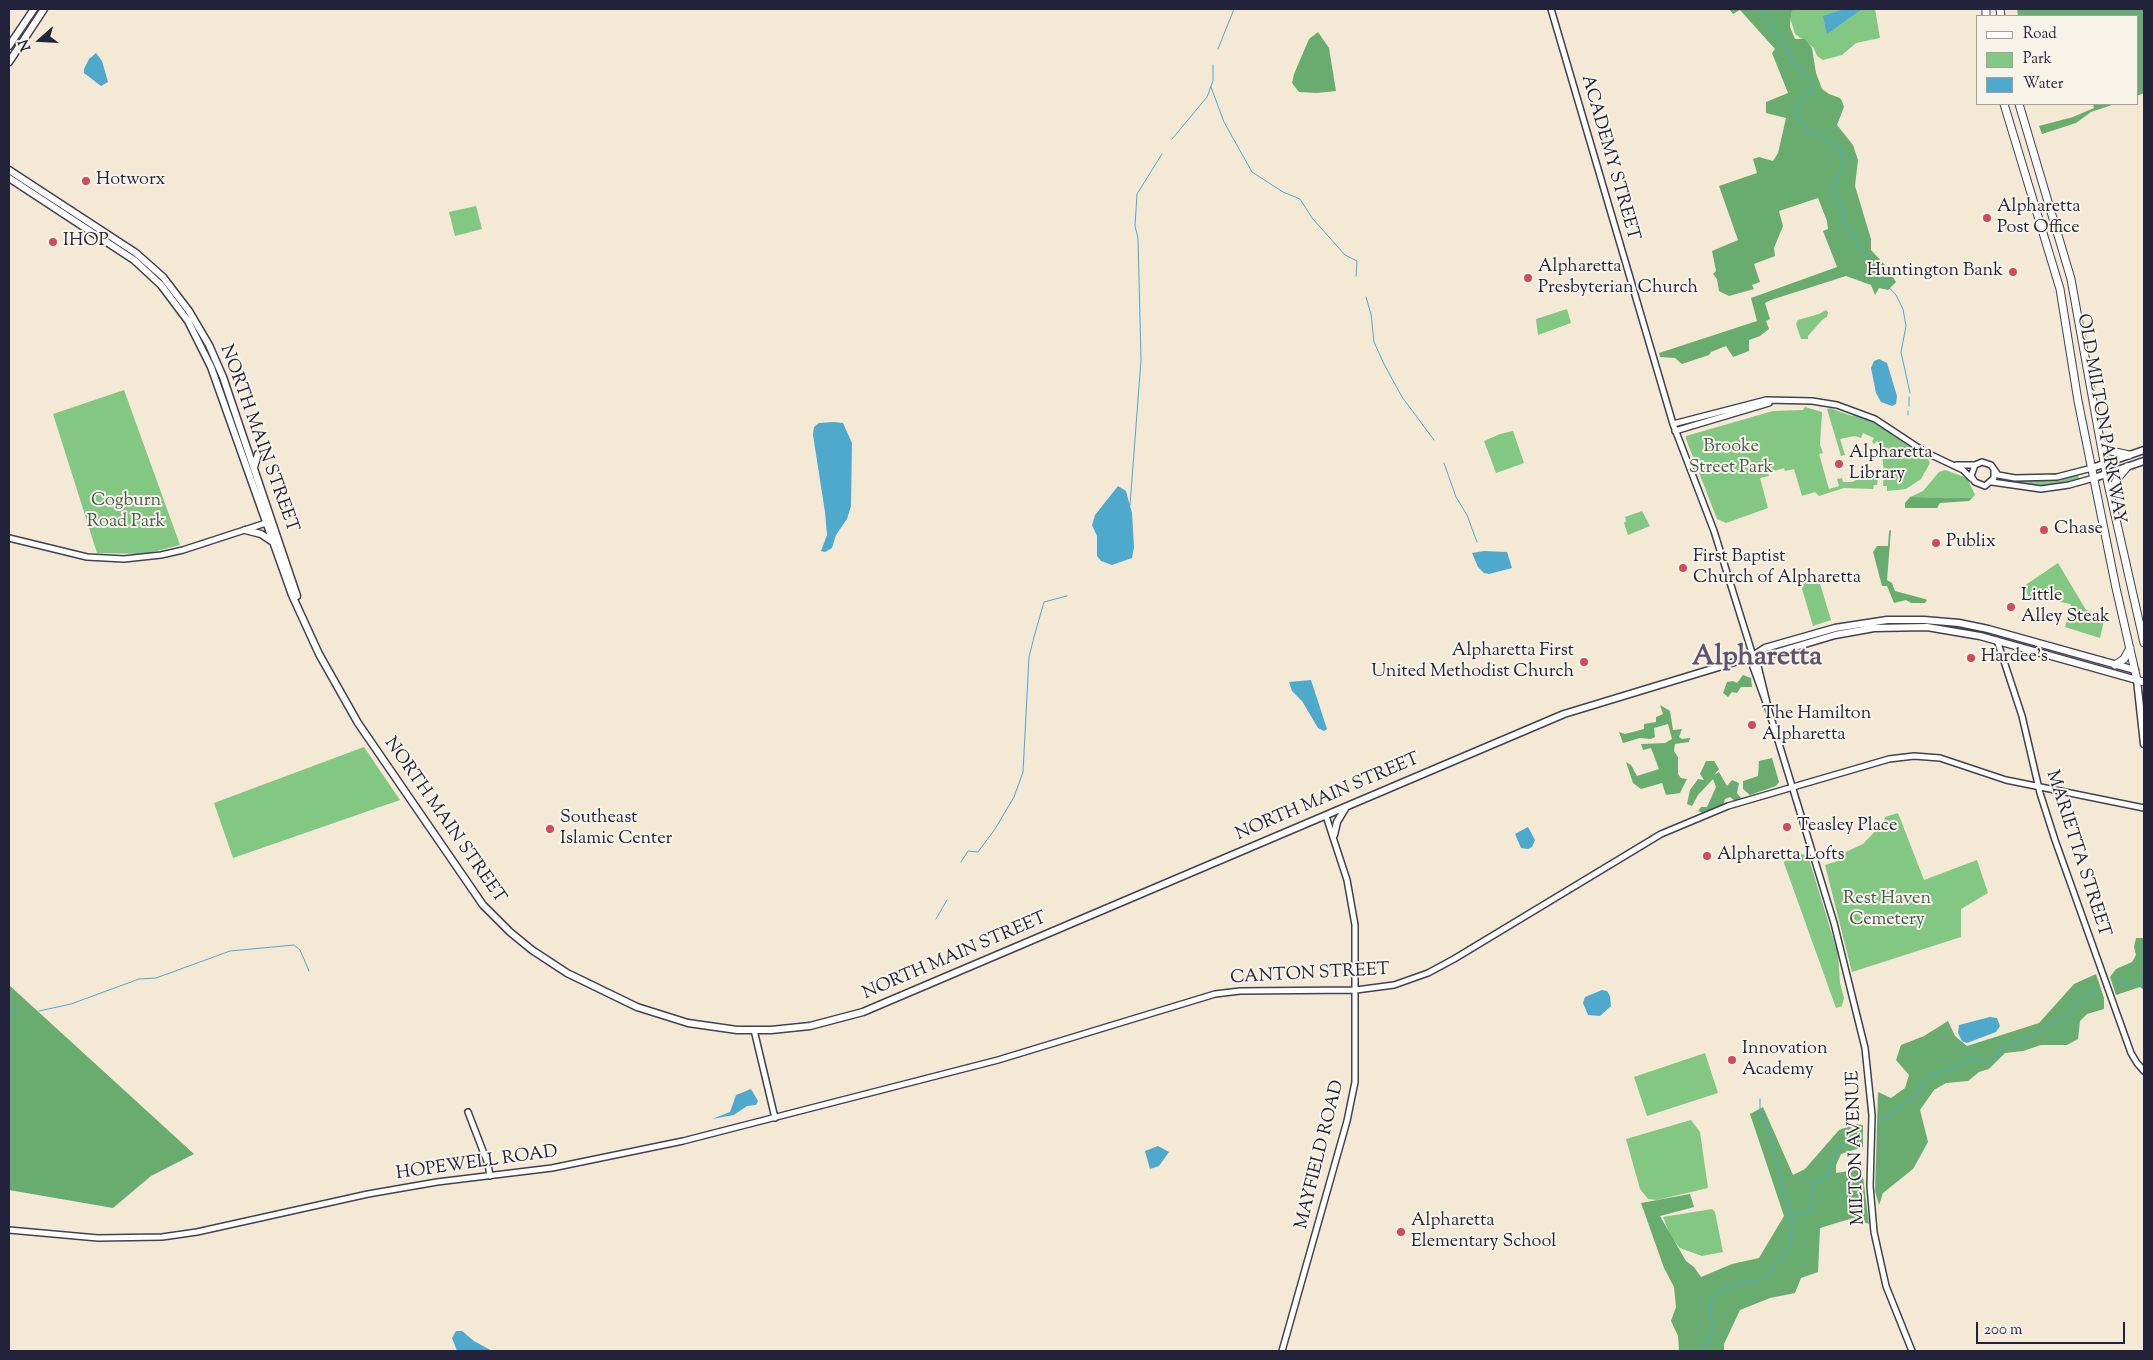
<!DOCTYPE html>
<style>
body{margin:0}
#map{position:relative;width:2153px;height:1360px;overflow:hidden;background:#f4e9d4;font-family:"Sorts Mill Goudy",serif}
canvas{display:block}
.frame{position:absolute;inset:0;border:10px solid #22223b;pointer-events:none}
.legend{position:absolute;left:1976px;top:15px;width:162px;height:90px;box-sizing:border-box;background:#f7f3e8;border:1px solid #a29fa3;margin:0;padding:6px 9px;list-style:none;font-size:15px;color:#22223b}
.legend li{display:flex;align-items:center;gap:10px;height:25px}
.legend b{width:25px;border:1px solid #a29fa3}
.north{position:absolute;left:15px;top:15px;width:50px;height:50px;-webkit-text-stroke:4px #f7f3e8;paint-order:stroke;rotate:251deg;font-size:14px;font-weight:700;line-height:20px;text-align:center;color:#22223b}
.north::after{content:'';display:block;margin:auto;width:18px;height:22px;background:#22223b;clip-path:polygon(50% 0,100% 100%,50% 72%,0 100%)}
.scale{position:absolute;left:1976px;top:1322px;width:149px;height:22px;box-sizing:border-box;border:2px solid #22223b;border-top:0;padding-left:6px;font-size:15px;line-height:18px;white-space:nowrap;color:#22223b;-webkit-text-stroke:4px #f7f3e8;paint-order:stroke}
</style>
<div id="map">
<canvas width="2153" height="1360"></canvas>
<div class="frame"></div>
<ul class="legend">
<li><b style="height:6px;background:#fff"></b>Road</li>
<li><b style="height:14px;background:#82c782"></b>Park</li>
<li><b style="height:14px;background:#4ea9cc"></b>Water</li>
</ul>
<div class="north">N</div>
<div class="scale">200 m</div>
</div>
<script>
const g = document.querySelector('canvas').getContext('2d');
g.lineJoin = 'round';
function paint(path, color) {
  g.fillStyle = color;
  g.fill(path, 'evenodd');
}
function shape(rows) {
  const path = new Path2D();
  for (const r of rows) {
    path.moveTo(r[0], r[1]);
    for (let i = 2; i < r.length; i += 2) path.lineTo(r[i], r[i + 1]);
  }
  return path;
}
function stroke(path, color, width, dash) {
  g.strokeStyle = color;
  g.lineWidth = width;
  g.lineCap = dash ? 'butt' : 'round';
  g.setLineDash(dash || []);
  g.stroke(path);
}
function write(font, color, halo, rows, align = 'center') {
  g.font = font + ' "Sorts Mill Goudy",serif';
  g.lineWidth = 4;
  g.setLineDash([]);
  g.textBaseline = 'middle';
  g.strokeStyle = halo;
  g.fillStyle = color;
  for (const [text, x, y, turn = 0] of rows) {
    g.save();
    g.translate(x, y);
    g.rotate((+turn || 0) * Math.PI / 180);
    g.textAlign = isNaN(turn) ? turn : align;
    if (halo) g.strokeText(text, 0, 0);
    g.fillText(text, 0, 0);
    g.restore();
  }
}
paint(shape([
 [1793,9,1875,9,1880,38,1856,43,1842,55,1823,60,1817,56,1814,48,1795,34,1789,14],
 [476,206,482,229,455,236,449,212],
 [1567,309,1571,323,1538,335,1536,319],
 [1826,310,1828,312,1827,317,1823,319,1808,336,1808,339,1801,339,1796,324,1798,320,1819,314],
 [124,390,180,545,145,554,97,553,53,414],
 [1805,407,1822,412,1820,445,1823,453,1819,454,1829,489,1839,486,1837,479,1842,478,1843,482,1852,482,1875,472,1878,478,1877,485,1874,485,1873,489,1844,488,1819,496,1815,492,1802,496,1794,469,1785,471,1784,468,1768,473,1769,476,1760,478,1768,508,1726,523,1717,519,1686,439,1686,436,1773,411,1803,410],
 [1830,408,1852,416,1855,414,1877,424,1928,459,1930,463,1921,479,1906,489,1887,491,1887,486,1883,486,1884,472,1882,454,1885,452,1877,441,1874,444,1872,442,1874,438,1863,433,1861,438,1855,436,1840,439,1845,455,1841,456,1827,409],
 [1513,431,1524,463,1496,473,1484,441,1500,434],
 [1945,470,1967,478,1975,495,1972,498,1910,497,1923,491,1939,472],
 [2078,474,2079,479,2036,487,2024,486,1996,479,1996,477,2003,479,2040,480],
 [1642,511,1650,526,1628,535,1624,523,1626,521,1625,517],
 [2058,563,2086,610,2105,616,2100,638,2065,627,2071,604,2028,596,2024,586],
 [1818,577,1831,620,1813,626,1800,582],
 [364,747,400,800,233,858,214,803],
 [1898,813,1924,880,1977,860,1988,893,1961,909,1961,937,1852,972,1825,865,1838,861,1837,856,1863,844,1884,822,1885,817],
 [1803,854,1809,859,1838,954,1840,983,1844,998,1842,1006,1836,1008,1784,863,1786,858],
 [1705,1053,1718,1093,1647,1116,1634,1077],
 [1691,1120,1700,1132,1708,1188,1657,1200,1648,1199,1640,1189,1626,1139],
 [1712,1209,1715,1212,1723,1252,1702,1256,1680,1248,1671,1237,1663,1217]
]), '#82c782');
paint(shape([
 [1729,9,1794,9,1791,12,1790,27,1795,39,1805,39,1812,48,1816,73,1822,89,1829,94,1840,98,1842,101,1844,107,1837,125,1853,145,1858,160,1855,186,1871,239,1871,250,1885,265,1896,282,1888,290,1879,288,1875,295,1871,285,1846,276,1771,300,1765,303,1770,319,1766,321,1769,329,1760,336,1749,340,1749,351,1733,357,1726,346,1711,352,1709,355,1682,364,1675,358,1660,357,1659,353,1757,321,1751,298,1837,267,1823,231,1828,229,1827,221,1818,198,1779,211,1783,226,1774,248,1775,256,1754,264,1760,282,1752,285,1754,289,1729,296,1719,291,1717,279,1713,274,1716,271,1712,251,1738,240,1719,186,1757,173,1753,159,1759,157,1773,161,1778,153,1786,118,1766,113,1766,102,1788,93,1772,53,1775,49,1740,10,1733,14],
 [2017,9,2144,9,2144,93,2137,96,2137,16,2018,16],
 [1318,32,1329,48,1336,91,1317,93,1299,92,1292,83,1294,74,1309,39],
 [2093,104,2115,104,2091,112,2076,123,2042,134,2039,126,2073,117,2094,108],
 [1910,497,1972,498,1969,501,1940,503,1937,508,1905,508,1905,503],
 [1891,530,1887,580,1892,583,1895,591,1925,599,1927,600,1925,603,1911,603,1906,600,1894,603,1887,586,1882,586,1873,552,1877,546,1888,546,1889,531],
 [1743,675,1751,678,1752,687,1741,687,1737,693,1732,692,1728,697,1723,693,1727,682,1733,681,1737,683],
 [1660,705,1670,711,1673,730,1682,729,1679,737,1682,739,1690,738,1689,742,1675,744,1674,751,1678,757,1678,774,1681,778,1687,779,1680,793,1666,795,1662,783,1641,789,1633,783,1626,762,1631,765,1637,776,1659,769,1651,748,1643,750,1641,744,1665,743,1672,739,1668,724,1654,728,1655,737,1651,739,1640,738,1623,743,1619,732,1625,734,1644,729,1644,724,1656,722,1656,717,1663,714],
 [1772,758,1779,782,1776,786,1750,795,1743,789,1743,781,1758,776,1759,761],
 [1706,761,1714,761,1719,769,1714,775,1719,772,1727,786,1732,780,1739,783,1737,793,1741,798,1735,801,1730,797,1725,799,1723,806,1703,813,1698,811,1701,807,1707,807,1716,787,1713,779,1698,795,1692,806,1687,804,1690,790,1698,779,1704,780,1700,774],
 [2136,938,2144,938,2144,990,2140,987,2116,995,2110,977,2116,969,2132,962,2136,955,2134,947],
 [2096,974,2104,998,2104,1009,2087,1014,2080,1021,2078,1039,2067,1045,2041,1045,2023,1051,2005,1053,1989,1069,1979,1072,1968,1081,1946,1083,1934,1090,1920,1110,1928,1142,1913,1169,1883,1193,1879,1205,1875,1191,1878,1092,1891,1098,1905,1088,1909,1075,1896,1060,1901,1045,1924,1036,1948,1021,1955,1036,1967,1046,2039,1023,2074,984],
 [9,985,194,1154,151,1176,113,1208,9,1190],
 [1763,1107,1793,1175,1805,1169,1839,1130,1856,1124,1863,1125,1863,1147,1841,1154,1836,1165,1836,1173,1862,1169,1869,1224,1853,1218,1820,1228,1818,1272,1801,1278,1795,1293,1770,1298,1740,1310,1724,1344,1724,1351,1679,1351,1678,1336,1671,1321,1676,1307,1674,1287,1664,1268,1641,1203,1690,1194,1694,1207,1660,1216,1686,1261,1694,1267,1701,1277,1732,1264,1759,1258,1784,1216,1750,1114]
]), '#69ac70');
paint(shape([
 [1845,9,1862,9,1827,34,1823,16],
 [96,53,102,61,108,82,101,86,84,73,84,69,89,59],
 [1879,359,1887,363,1897,396,1896,404,1892,406,1881,402,1876,393,1871,368,1874,361],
 [834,422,843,423,852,443,851,506,847,519,836,535,832,548,825,552,821,551,827,535,825,512,813,435,814,427,819,423],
 [1118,486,1126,491,1132,513,1134,547,1132,558,1112,565,1101,561,1097,556,1097,536,1092,525,1095,515],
 [1484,551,1507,552,1512,568,1489,574,1484,573,1478,567,1472,553],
 [1311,680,1327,729,1324,731,1318,728,1302,701,1292,691,1289,682],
 [1528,827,1535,840,1532,847,1528,849,1521,848,1515,834],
 [1602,990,1607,991,1610,996,1611,1006,1600,1016,1588,1015,1583,1003,1585,997],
 [1990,1017,1997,1018,2000,1026,1996,1032,1967,1043,1962,1041,1958,1033,1959,1025],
 [751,1089,758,1101,756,1105,747,1106,734,1115,712,1119,730,1112,736,1095],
 [1158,1146,1169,1152,1159,1166,1150,1169,1145,1151],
 [456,1331,462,1331,474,1341,492,1351,457,1351,452,1338]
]), '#4ea9cc');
stroke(shape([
 [1759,9,1780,37,1793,62,1814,85,1809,94,1799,102,1797,115,1809,133,1821,134,1824,139,1841,149,1844,168,1836,180,1833,194,1843,208,1843,222,1884,282,1896,295,1903,309,1906,326,1901,352,1910,393],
 [1218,49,1234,9],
 [1211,87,1224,122,1252,172,1283,192,1300,199,1312,218,1345,255,1357,261,1356,276],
 [1172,139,1207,97,1213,81,1213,65],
 [1366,297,1371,314,1374,342,1384,364,1402,397,1434,440],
 [1909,406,1909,397],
 [1908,415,1908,411],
 [1444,463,1456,497,1467,515,1477,542],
 [1130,505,1141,360,1138,238,1135,226,1137,194,1162,154],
 [961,862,968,851,978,852,995,829,1014,797,1023,772,1029,657,1034,637,1044,602,1067,596],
 [936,919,947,900],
 [2117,983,2132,984,2144,980],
 [9,1011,19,1012],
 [39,1011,71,1004,139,979,156,978,230,951,294,945,300,950,309,971],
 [1760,1099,1760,1111,1770,1136,1791,1218],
 [1881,1122,1918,1093,1925,1080,1934,1073,1951,1069,1970,1059,1987,1061,1999,1054,2002,1046,2015,1043,2034,1035,2046,1026,2067,1018,2074,1004,2098,989],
 [1697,1351,1708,1344,1713,1330,1710,1301,1720,1290,1744,1282,1760,1280,1773,1269,1791,1241,1791,1219,1795,1214,1807,1212,1812,1207,1810,1198,1814,1183,1830,1176,1829,1168,1836,1150,1860,1133]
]), '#4ea9cc', 1);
const minor = shape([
 [1551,9,1673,424,1714,531,1753,656,1758,666,1769,711],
 [1673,424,1766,400,1812,401,1837,405,1875,419,1925,452,1963,470,1972,479],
 [1675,431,1769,403],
 [1956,465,1974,465],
 [1994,471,1994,478,1985,486,1975,482,1971,476,1975,465,1982,462,1991,465,1998,475,2015,478,2057,477,2092,468],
 [1992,482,2041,489,2069,485,2094,478],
 [9,538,87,557,124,559,161,555,183,550,269,522],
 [1997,640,2022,716,2040,793,2055,840,2131,1053,2137,1063,2144,1071],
 [1753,656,1753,667,1769,711,1834,923,1865,1048,1872,1115,1870,1186,1874,1232,1886,1286,1912,1351],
 [754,1030,775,1118],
 [468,1112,488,1164,490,1176],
 [9,1230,98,1238,162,1237,197,1232,368,1194,437,1182,552,1168,683,1141,998,1060,1215,994,1240,991,1356,990,1394,985,1428,973,1454,959,1661,834,1728,806,1889,759,1914,756,1940,758,2006,780,2144,808],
 [1282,1351,1347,1121,1355,1082,1355,925,1347,880,1326,816]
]);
const major = shape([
 [9,46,34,9],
 [9,62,44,9],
 [9,170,136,253,163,277,189,311,209,345,223,377,297,596],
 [9,178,134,260,161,285,188,321,211,367,292,595,319,654,358,723,483,905,510,932,532,950,567,973,637,1007,688,1023,737,1030,771,1030,810,1026,863,1012,1564,714,1722,666,1753,656,1765,648,1835,628,1887,620,1924,620,1959,623,1988,629,2135,670],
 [254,467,258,454],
 [2092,468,2144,450],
 [2094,478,2144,461],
 [245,530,261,534,273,542],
 [1754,656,1768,655,1835,635,1874,628,1927,627,1980,636,2137,680,2144,744],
 [1334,835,1337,822,1346,807]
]);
const highway = shape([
 [1986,9,1986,16],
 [2000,9,2001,16],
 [2004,104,2060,289,2078,401,2116,588,2137,680,2144,682],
 [2019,104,2071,279,2108,484,2144,643],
 [2101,442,2111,451,2129,455],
 [2110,493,2117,479,2127,467],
 [2115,665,2124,659,2130,648]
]);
stroke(minor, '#424052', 8);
stroke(major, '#424052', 9);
stroke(highway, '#424052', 9);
stroke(minor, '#fff', 5);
stroke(major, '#fff', 6);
stroke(highway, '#fff', 7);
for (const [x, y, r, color] of [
 [86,181,5,"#d1495b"],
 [1987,218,5,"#d1495b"],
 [53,242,5,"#d1495b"],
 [2013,272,5,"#d1495b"],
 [1528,278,5,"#d1495b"],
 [1839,464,5,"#d1495b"],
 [2044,530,5,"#d1495b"],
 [1936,543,5,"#d1495b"],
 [1683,568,5,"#d1495b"],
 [2011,607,5,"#d1495b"],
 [1971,658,5,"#d1495b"],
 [1584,662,5,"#d1495b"],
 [1752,725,5,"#d1495b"],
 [1787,827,5,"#d1495b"],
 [550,829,5,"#d1495b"],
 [1707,856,5,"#d1495b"],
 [1732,1060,5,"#d1495b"],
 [1401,1232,5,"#d1495b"]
]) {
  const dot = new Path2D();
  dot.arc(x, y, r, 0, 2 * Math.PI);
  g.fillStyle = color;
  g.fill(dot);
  stroke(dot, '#f7f3e8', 2);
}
write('18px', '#22223b', '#f7f3e8', [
 ["ACADEMY STREET",1609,158,74],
 ["OLD MILTON PARKWAY",2100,419,80],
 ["NORTH MAIN STREET",258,439,70],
 ["NORTH MAIN STREET",1328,798,-23],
 ["NORTH MAIN STREET",444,821,55],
 ["MARIETTA STREET",2077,854,72],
 ["NORTH MAIN STREET",955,957,-23],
 ["CANTON STREET",1310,975,-3],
 ["MILTON AVENUE",1857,1148,-92],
 ["MAYFIELD ROAD",1321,1155,-76],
 ["HOPEWELL ROAD",477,1164,-8]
]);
write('18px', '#22223b', '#f7f3e8', [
 ["Hotworx",96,181],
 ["Alpharetta",1997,208],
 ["Post Office",1997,229],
 ["IHOP",63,242],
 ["Alpharetta",1538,268],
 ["Presbyterian Church",1538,289],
 ["Huntington Bank",2003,272,"right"],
 ["Alpharetta",1849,454],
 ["Library",1849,475],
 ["Chase",2054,530],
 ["Publix",1946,543],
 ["First Baptist",1693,558],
 ["Church of Alpharetta",1693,579],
 ["Little",2021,597],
 ["Alley Steak",2021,618],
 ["Alpharetta First",1574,652,"right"],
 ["United Methodist Church",1574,673,"right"],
 ["Hardee's",1981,658],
 ["The Hamilton",1762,715],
 ["Alpharetta",1762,736],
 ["Southeast",560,819],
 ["Islamic Center",560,840],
 ["Teasley Place",1797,827],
 ["Alpharetta Lofts",1717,856],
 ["Innovation",1742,1050],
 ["Academy",1742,1071],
 ["Alpharetta",1411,1222],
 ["Elementary School",1411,1243]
], 'left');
write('18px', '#445c54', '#f7f3e8', [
 ["Brooke",1731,448],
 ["Street Park",1731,469],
 ["Cogburn",126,502],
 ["Road Park",126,523],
 ["Rest Haven",1887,900],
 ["Cemetery",1887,921]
]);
write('bold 28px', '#60516f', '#f7f3e8', [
 ["Alpharetta",1757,659]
]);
</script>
